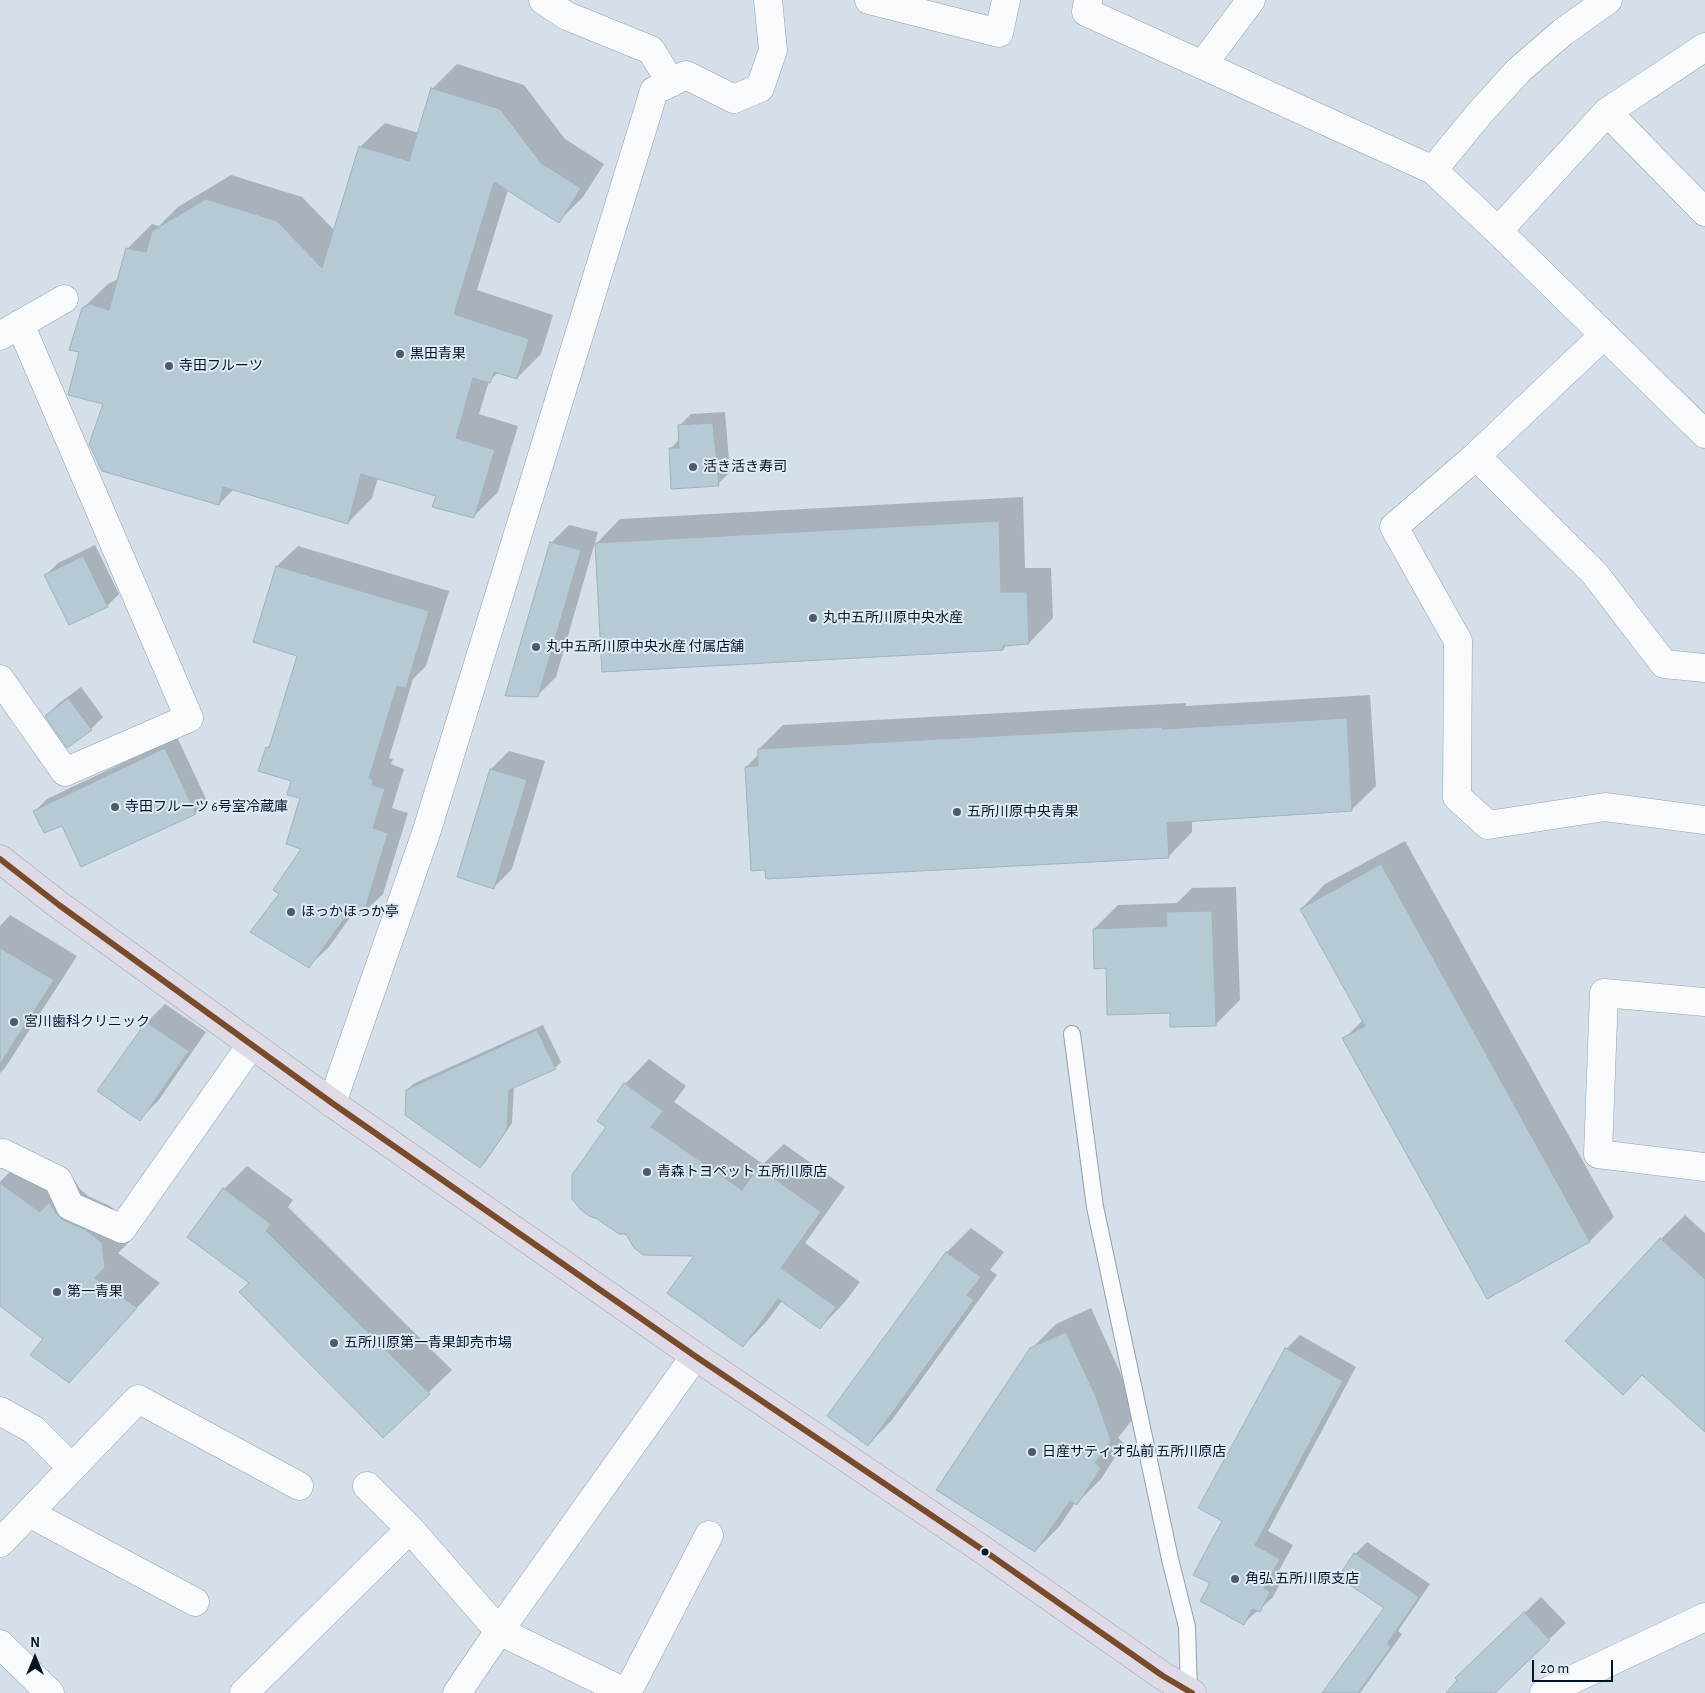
<!DOCTYPE html>
<meta charset="utf-8">
<style>
body{margin:0}
#map{position:relative;width:1705px;height:1693px;overflow:hidden;background:#d4dfea;font-family:"Alegreya Sans",sans-serif}
canvas{display:block}
.north{position:absolute;left:10px;top:1633px;width:50px;height:50px;-webkit-text-stroke:4px #e0eaf5;paint-order:stroke;rotate:0deg;font-size:14px;font-weight:700;line-height:20px;text-align:center;color:#021427}
.north::after{content:'';display:block;margin:auto;width:18px;height:22px;background:#021427;clip-path:polygon(50% 0,100% 100%,50% 72%,0 100%)}
.scale{position:absolute;left:1532px;top:1660px;width:81px;height:22px;box-sizing:border-box;border:2px solid #021427;border-top:0;padding-left:6px;font-size:15px;line-height:18px;white-space:nowrap;color:#021427;-webkit-text-stroke:4px #e0eaf5;paint-order:stroke}
</style>
<div id="map">
<canvas width="1705" height="1693"></canvas>
<div class="north">N</div>
<div class="scale">20 m</div>
</div>
<script>
const g = document.querySelector('canvas').getContext('2d');
g.lineJoin = 'round';
function paint(path, color) {
  g.fillStyle = color;
  g.fill(path, 'evenodd');
}
function shape(rows) {
  const path = new Path2D();
  for (const r of rows) {
    path.moveTo(r[0], r[1]);
    for (let i = 2; i < r.length; i += 2) path.lineTo(r[i], r[i + 1]);
  }
  return path;
}
function stroke(path, color, width, dash) {
  g.strokeStyle = color;
  g.lineWidth = width;
  g.lineCap = dash ? 'butt' : 'round';
  g.setLineDash(dash || []);
  g.stroke(path);
}
function write(font, color, halo, rows, align = 'center') {
  g.font = font + ' "Alegreya Sans","Noto Sans JP",sans-serif';
  g.lineWidth = 4;
  g.setLineDash([]);
  g.textBaseline = 'middle';
  g.strokeStyle = halo;
  g.fillStyle = color;
  for (const [text, x, y, turn = 0] of rows) {
    g.save();
    g.translate(x, y);
    g.rotate((+turn || 0) * Math.PI / 180);
    g.textAlign = isNaN(turn) ? turn : align;
    if (halo) g.strokeText(text, 0, 0);
    g.fillText(text, 0, 0);
    g.restore();
  }
}
paint(shape([
 [457,64,524,85,565,139,604,164,583,197,559,221,508,190,477,290,553,315,541,354,517,378,499,372,489,381,479,414,518,426,498,492,474,516,437,495,378,478,372,498,348,523,234,489,219,504,104,404,81,351,83,308,108,284,116,280,118,281,127,249,152,224,159,226,178,207,231,175,302,197,335,231,360,147,385,123,419,133,432,89],
 [725,412,730,472,718,484,670,449,680,439,679,426,691,414],
 [1023,497,1025,568,1051,568,1053,618,1029,643,1007,645,1003,649,596,544,620,519],
 [569,525,598,532,556,677,538,695,551,543],
 [95,545,119,594,107,606,46,575,58,563],
 [298,546,449,591,426,666,413,679,389,758,393,759,391,764,404,769,392,808,408,813,383,894,362,914,354,912,329,947,308,967,281,893,303,848,302,798,293,780,267,748,272,743,299,655,254,641,277,566],
 [81,687,103,717,91,729,46,716,58,704],
 [1370,695,1376,786,1351,810,1192,820,1192,832,1168,857,746,767,759,754,759,749,783,725,1186,703,1186,706],
 [177,737,207,801,195,813,63,824,35,811,47,799],
 [509,751,545,761,512,869,494,887,491,769],
 [1405,841,1614,1217,1590,1241,1487,1297,1344,1039,1363,1020,1301,909,1325,884],
 [1236,887,1240,1000,1215,1025,1171,1012,1107,967,1094,929,1118,905,1177,903,1192,888],
 [10,915,77,956,5,1068,0,1073,0,926],
 [165,1004,206,1032,158,1101,140,1119,99,1091,147,1022],
 [543,1025,561,1062,555,1068,514,1086,512,1123,486,1161,480,1167,408,1090,413,1084],
 [649,1059,686,1086,674,1102,763,1164,784,1144,845,1187,805,1243,860,1282,844,1303,820,1328,782,1301,767,1321,743,1346,696,1255,608,1127,625,1084],
 [23,1158,65,1188,74,1179,80,1189,88,1196,110,1206,126,1219,129,1242,118,1253,160,1283,69,1381,45,1339,0,1305,0,1182],
 [247,1166,293,1200,288,1207,452,1370,383,1436,251,1282,189,1236,224,1189],
 [1685,1215,1705,1233,1705,1430,1661,1239],
 [971,1228,1004,1252,990,1270,997,1275,892,1420,868,1445,828,1416,947,1252],
 [1091,1308,1120,1372,1135,1416,1118,1438,1124,1443,1101,1479,1077,1503,1075,1503,1059,1527,1035,1551,1031,1349,1056,1324],
 [1300,1335,1356,1367,1268,1531,1293,1545,1277,1574,1283,1578,1273,1597,1244,1623,1211,1583,1224,1521,1286,1349],
 [1367,1542,1430,1584,1398,1631,1402,1634,1360,1693,1324,1693,1386,1608,1340,1577,1355,1554],
 [1541,1597,1566,1623,1493,1693,1447,1693,1473,1662]
]), '#0003');
const building = shape([
 [431,88,500,109,541,163,581,188,559,223,494,182,454,314,529,339,517,379,494,372,490,383,473,378,456,438,495,450,474,518,432,507,436,496,361,474,348,524,223,487,219,505,102,471,89,444,103,404,68,395,79,352,69,350,82,308,90,304,109,310,126,248,146,252,152,231,206,199,277,221,322,268,359,146,409,161,431,88],
 [713,423,719,486,671,489,669,448,679,448,678,425,713,423],
 [999,521,1001,592,1027,592,1029,644,1003,646,1003,650,602,672,595,543,999,521],
 [550,542,581,550,538,697,505,696,550,542],
 [83,556,108,607,69,625,44,575,83,556],
 [276,566,429,611,406,688,397,686,369,778,373,780,372,785,385,789,373,828,388,833,363,916,349,912,309,968,250,932,279,894,273,890,301,849,286,844,300,798,287,795,291,781,258,771,266,747,269,748,297,656,253,642,276,566],
 [68,698,92,730,67,748,45,716,68,698],
 [1347,718,1352,811,1167,823,1169,858,766,879,765,870,751,871,745,767,758,766,758,749,1162,727,1162,729,1347,718],
 [165,748,196,814,81,867,62,826,44,833,33,811,165,748],
 [490,769,527,780,494,889,457,877,490,769],
 [1381,864,1590,1242,1487,1299,1342,1038,1365,1026,1300,909,1381,864],
 [1212,911,1216,1026,1170,1027,1170,1013,1107,1015,1106,968,1094,969,1093,929,1167,926,1166,912,1212,911],
 [0,948,54,980,0,1064,0,948],
 [146,1022,189,1051,140,1121,97,1091,146,1022],
 [537,1030,556,1069,509,1090,507,1130,480,1168,405,1115,406,1090,537,1030],
 [624,1083,663,1111,651,1127,742,1190,758,1167,821,1212,781,1268,836,1307,820,1329,778,1299,743,1347,667,1293,694,1256,643,1255,634,1248,626,1234,619,1234,597,1219,589,1216,580,1209,572,1199,572,1175,606,1127,597,1121,624,1083],
 [0,1183,40,1212,49,1202,56,1213,63,1220,86,1230,102,1243,105,1267,95,1278,137,1308,69,1383,30,1355,43,1339,0,1306,0,1183],
 [223,1188,271,1224,266,1231,430,1394,383,1438,239,1292,249,1283,187,1237,223,1188],
 [1660,1238,1705,1279,1705,1432,1642,1375,1623,1395,1565,1341,1660,1238],
 [946,1252,981,1277,967,1295,974,1300,868,1446,827,1416,946,1252],
 [1066,1332,1096,1397,1111,1441,1095,1463,1101,1468,1077,1505,1070,1501,1035,1552,936,1490,1030,1348,1066,1332],
 [1285,1348,1343,1381,1255,1545,1280,1559,1264,1588,1270,1592,1260,1612,1252,1609,1244,1625,1200,1601,1210,1583,1193,1575,1222,1521,1198,1508,1285,1348],
 [1354,1553,1419,1597,1387,1644,1391,1647,1358,1693,1322,1693,1384,1608,1338,1577,1354,1553],
 [1524,1612,1550,1640,1495,1693,1446,1693,1457,1680,1455,1678,1524,1612]
]);
paint(building, '#b6cad6');
stroke(building, '#9fb2be', 1);
const lane = shape([
 [1072,1034,1095,1207,1170,1559,1187,1627,1189,1690]
]);
const street = shape([
 [543,0,567,16,651,50,671,83],
 [869,0,999,33,1006,0],
 [1088,0,1086,12,1433,170,1498,231,1705,434],
 [1203,64,1251,0],
 [1607,112,1705,212],
 [1433,170,1479,114,1519,70,1563,32,1608,0],
 [1498,231,1607,112,1705,47],
 [0,336,64,299],
 [1476,456,1604,335],
 [1705,668,1664,664,1595,574,1476,456,1394,527,1458,641,1457,797,1488,825,1605,807,1705,820],
 [0,679,65,772,189,718,20,324],
 [1705,1002,1604,993,1598,1154,1705,1167],
 [332,1103,427,830,654,91,686,75,734,99,760,88,773,50,768,0],
 [0,1154,3,1153,58,1180,70,1206,122,1229,251,1045],
 [0,1411,34,1430,72,1468],
 [367,1486,410,1529,499,1631,627,1693],
 [29,1513,195,1602],
 [0,1543,138,1399,299,1486],
 [0,1644,50,1693],
 [244,1693,410,1529],
 [457,1693,499,1631,695,1356],
 [627,1693,709,1535],
 [1544,1693,1705,1617]
]);
const highway = shape([
 [0,859,59,905,332,1103,695,1356,983,1550,1163,1676,1192,1693]
]);
stroke(lane, '#92a0ae', 18);
stroke(street, '#92a0ae', 29);
stroke(highway, '#a3a4b4', 29);
stroke(lane, '#f9fafc', 16);
stroke(street, '#f9fafc', 28);
stroke(highway, '#dedbe6', 28);
stroke(shape([
 [0,859,59,905,332,1103,695,1356,983,1550,1163,1676,1192,1693]
]), '#7a4b2a', 6);
for (const [x, y, r, color] of [
 [400,354,5,"#4c5b6b"],
 [169,366,5,"#4c5b6b"],
 [693,467,5,"#4c5b6b"],
 [813,618,5,"#4c5b6b"],
 [536,647,5,"#4c5b6b"],
 [115,807,5,"#4c5b6b"],
 [957,812,5,"#4c5b6b"],
 [291,912,5,"#4c5b6b"],
 [14,1022,5,"#4c5b6b"],
 [647,1172,5,"#4c5b6b"],
 [57,1292,5,"#4c5b6b"],
 [334,1343,5,"#4c5b6b"],
 [1032,1452,5,"#4c5b6b"],
 [985,1552,4.5,"#021427"],
 [1235,1579,5,"#4c5b6b"]
]) {
  const dot = new Path2D();
  dot.arc(x, y, r, 0, 2 * Math.PI);
  g.fillStyle = color;
  g.fill(dot);
  stroke(dot, '#e0eaf5', 2);
}
write('14px', '#021427', '#e0eaf5', [
 ["黒田青果",410,354],
 ["寺田フルーツ",179,366],
 ["活き活き寿司",703,467],
 ["丸中五所川原中央水産",823,618],
 ["丸中五所川原中央水産 付属店舗",546,647],
 ["寺田フルーツ 6号室冷蔵庫",125,807],
 ["五所川原中央青果",967,812],
 ["ほっかほっか亭",301,912],
 ["宮川歯科クリニック",24,1022],
 ["青森トヨペット 五所川原店",657,1172],
 ["第一青果",67,1292],
 ["五所川原第一青果卸売市場",344,1343],
 ["日産サティオ弘前 五所川原店",1042,1452],
 ["角弘 五所川原支店",1245,1579]
], 'left');
</script>
